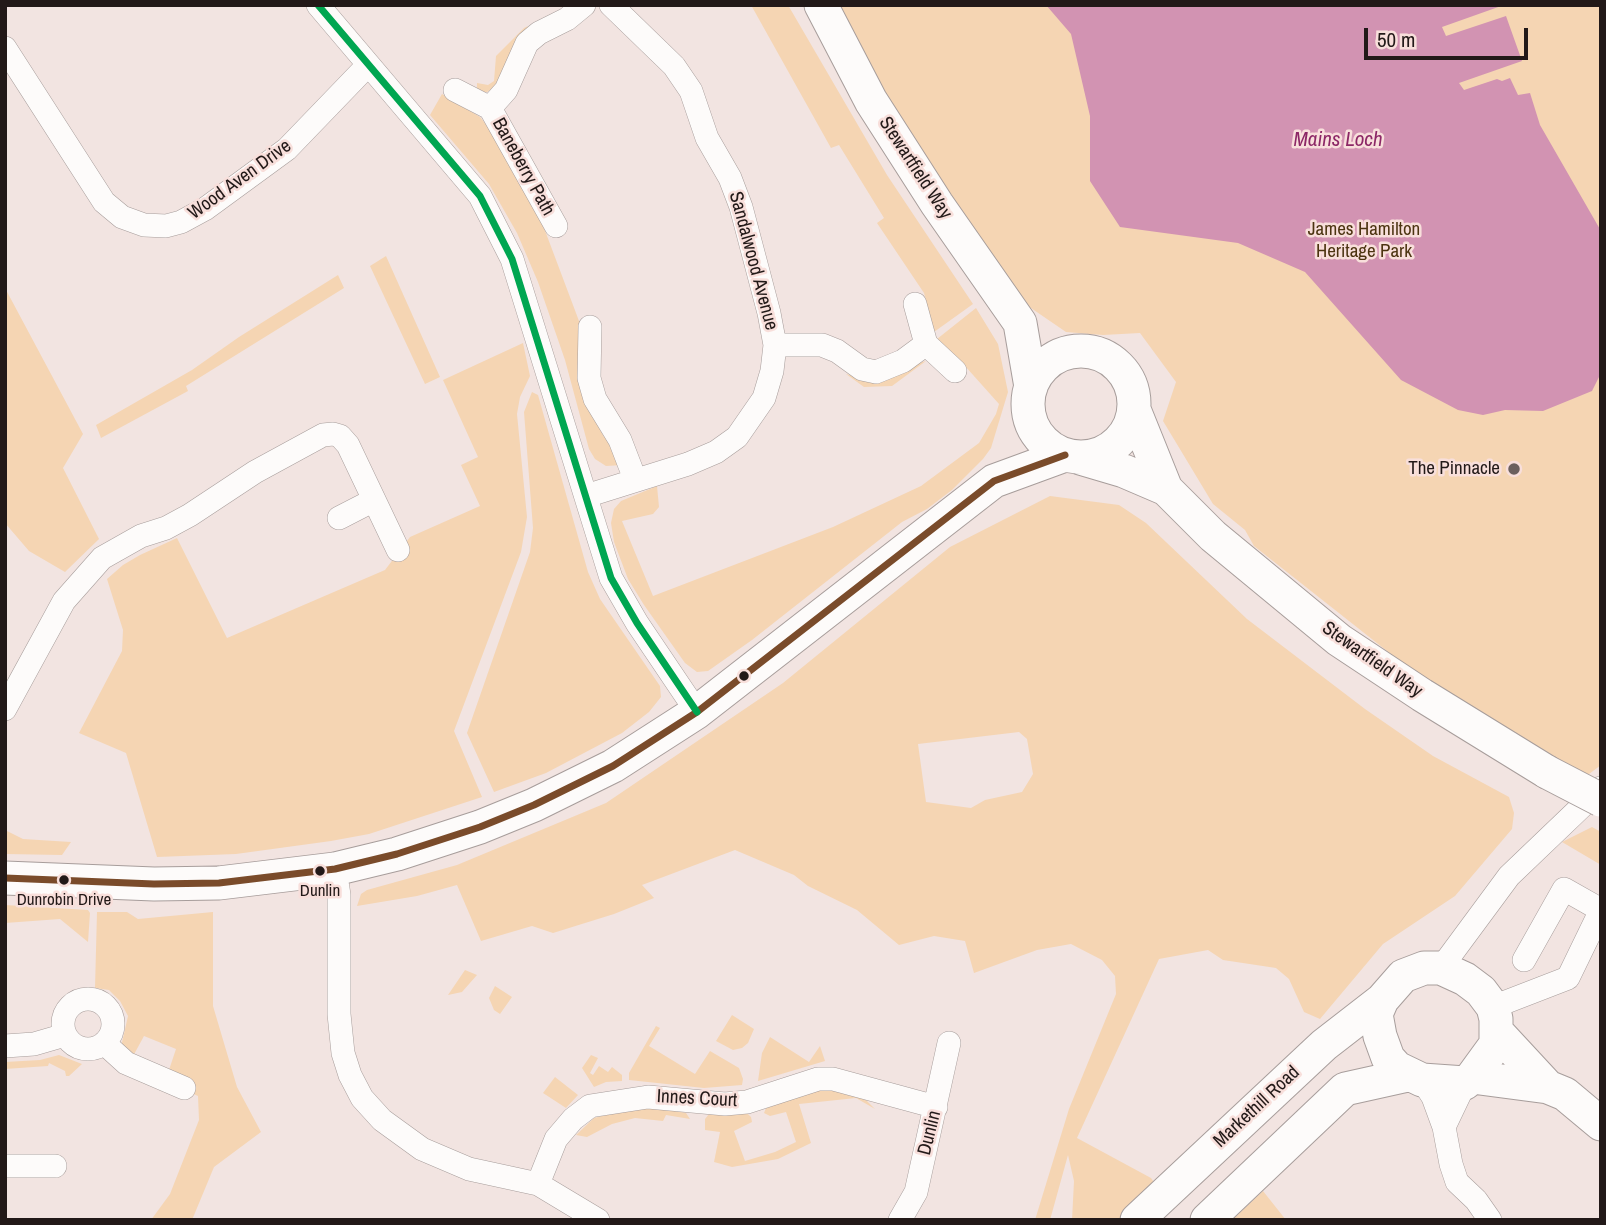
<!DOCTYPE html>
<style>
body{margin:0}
#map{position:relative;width:1606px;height:1225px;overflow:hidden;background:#f2e4e1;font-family:"Archivo Narrow",sans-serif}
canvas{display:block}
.frame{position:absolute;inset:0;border:7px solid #221918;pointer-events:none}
.scale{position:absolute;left:1364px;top:28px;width:164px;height:32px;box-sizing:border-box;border:4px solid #221918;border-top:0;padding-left:9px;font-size:21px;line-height:24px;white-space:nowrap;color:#221918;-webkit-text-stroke:5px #f8dfdb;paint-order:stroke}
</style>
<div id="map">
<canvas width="1606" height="1225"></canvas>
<div class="frame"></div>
<div class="scale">50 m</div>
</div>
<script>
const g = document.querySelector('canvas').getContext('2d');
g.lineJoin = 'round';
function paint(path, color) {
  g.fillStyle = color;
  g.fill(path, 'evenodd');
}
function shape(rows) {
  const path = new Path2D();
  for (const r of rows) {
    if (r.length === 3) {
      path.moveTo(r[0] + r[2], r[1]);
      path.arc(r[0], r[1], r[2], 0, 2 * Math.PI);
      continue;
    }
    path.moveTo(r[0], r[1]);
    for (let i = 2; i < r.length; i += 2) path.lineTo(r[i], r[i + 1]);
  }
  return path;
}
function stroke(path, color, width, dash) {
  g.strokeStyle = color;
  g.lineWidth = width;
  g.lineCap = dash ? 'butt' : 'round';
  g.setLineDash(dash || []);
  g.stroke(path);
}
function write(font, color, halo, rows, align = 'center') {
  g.font = font + ' "Archivo Narrow",sans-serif';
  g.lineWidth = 5;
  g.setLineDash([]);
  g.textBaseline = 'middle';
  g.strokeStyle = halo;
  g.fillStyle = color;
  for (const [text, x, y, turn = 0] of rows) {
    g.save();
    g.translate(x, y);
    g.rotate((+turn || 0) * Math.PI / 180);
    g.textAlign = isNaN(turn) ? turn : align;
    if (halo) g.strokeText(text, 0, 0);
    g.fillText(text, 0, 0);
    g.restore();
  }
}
paint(shape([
 [751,5,788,5,887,175,973,304,934,332,924,293,877,223,884,218,839,145,831,148],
 [834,5,1601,5,1601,765,1585,777,1406,666,1254,546,1245,530,1213,504,1163,421,1176,382,1140,333,1103,335,1066,332,1028,306,884,100],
 [528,26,495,87,487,92,477,92,477,83,488,85,494,81,496,56,524,28],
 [442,94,480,117,495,135,535,204,579,321,584,321,591,412,604,437,612,439,623,465,606,466,595,459,589,449,565,360,538,282,517,233,489,184,430,115],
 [386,256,440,377,425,384,370,266],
 [338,275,344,288,186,386,188,391,101,438,96,425,192,370,239,337],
 [5,288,83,434,63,468,99,539,65,572,29,551,5,523],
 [976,308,998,344,1008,392,991,448,983,459,952,490,927,509,902,522,752,640,708,671,697,672,685,663,644,605,628,579,614,542,611,523,614,509,621,501,657,486,659,507,653,514,622,521,653,596,833,527,921,486,979,443,996,414,999,404,965,366,944,348,937,339],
 [523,343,530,376,520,397,517,414,527,517,521,552,454,731,482,797,369,834,331,841,236,854,157,857,126,753,79,733,122,651,123,630,107,579,123,565,140,555,177,538,227,638,385,570,410,537,480,506,461,465,478,457,443,380],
 [926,361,892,386,864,387,846,374,863,378],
 [532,392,538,395,588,572,600,599,660,686,661,697,649,712,622,733,546,773,494,792,467,733,530,552,533,528,524,412],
 [1050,496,1119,505,1146,523,1247,619,1365,709,1433,756,1509,797,1514,813,1512,829,1455,896,1383,944,1320,1019,1304,1012,1289,979,1276,968,1223,960,1208,950,1159,959,1077,1138,1151,1178,1158,1188,1124,1220,1072,1220,1074,1181,1068,1155,1050,1220,1035,1220,1069,1109,1116,994,1115,976,1102,960,1071,944,1037,950,974,973,965,941,934,936,899,945,857,910,808,886,794,875,735,850,642,885,654,898,614,914,553,933,532,926,481,941,457,885,417,896,357,906,361,894,367,890,457,865,606,803,783,683,950,547],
 [1019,732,1027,739,1033,774,1022,792,985,800,971,808,926,802,918,744],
 [1592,827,1601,832,1601,865,1562,842],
 [5,830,23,839,71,842,62,855,5,854],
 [5,905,88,910,90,913,88,942,60,919,5,923],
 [97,912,127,912,138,919,213,912,213,1006,237,1087,261,1132,214,1167,192,1220,151,1220,170,1194,199,1120,198,1096,189,1092,169,1070,176,1049,144,1036,132,1058,121,1047,128,1016,120,1001,109,990,95,988],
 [465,970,477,975,462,992,448,995],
 [495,986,512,997,500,1014,494,1010,489,998],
 [732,1015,754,1029,748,1043,742,1048,733,1050,716,1041],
 [656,1026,660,1028,649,1046,695,1074,710,1051,739,1068,743,1079,742,1085,704,1088,629,1080,629,1073],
 [770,1037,809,1062,820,1046,825,1061,758,1081,762,1053],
 [59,1055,82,1064,69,1076,66,1076,65,1071,49,1063,48,1066,5,1069,5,1062,40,1060],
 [591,1055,598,1058,590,1073,593,1075,599,1066,608,1072,612,1067,622,1075,622,1081,606,1082,594,1087,582,1068],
 [555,1077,578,1095,566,1108,543,1093],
 [816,1090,845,1090,861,1095,875,1109,856,1098,799,1104,811,1143,778,1159,732,1167,714,1162,720,1132,705,1130,705,1119,709,1114,746,1112,751,1117,752,1122,734,1131,745,1161,775,1152,796,1142,786,1112,770,1116,764,1113,768,1103],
 [654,1107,686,1113,690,1119,666,1115,663,1121,635,1118,612,1124,587,1137,576,1135,594,1118,629,1109],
 [1263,1191,1286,1220,1232,1220]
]), '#f5d5b3');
paint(shape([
 [1046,5,1504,5,1442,27,1446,36,1506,16,1522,61,1459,83,1464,90,1497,79,1502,81,1510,78,1518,95,1530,93,1540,125,1601,231,1601,373,1592,391,1543,411,1505,410,1483,415,1458,410,1401,380,1305,272,1238,243,1120,227,1090,181,1090,116,1071,34]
]), '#d293b2');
const street = shape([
 [318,5,480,196,512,259,611,578,637,623,697,712],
 [5,48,104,202,122,217,144,225,166,226,181,222,205,209,287,149,367,66],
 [455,90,490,108,556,226],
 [490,108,506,90,527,43,539,33,567,19,584,5],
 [915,304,926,344,955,371],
 [590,327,589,378,595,399,620,440,635,479],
 [775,345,822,345,837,351,862,369,876,372,903,361,926,344],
 [586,496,688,464,716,452,737,437,764,398,772,371,775,345,769,313,741,207,730,178,707,138,691,91,674,66,611,5],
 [339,518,374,500],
 [5,709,64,601,102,558,141,536,166,528,190,515,255,472,323,435,333,434,340,436,348,445,398,550],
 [335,869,339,895,339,1014,343,1053,350,1075,362,1098,382,1120,422,1149,469,1169,538,1184,598,1220],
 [1524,960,1564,889,1601,910],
 [1441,968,1509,876,1601,788],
 [88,1024,25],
 [1493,1007,1568,978,1601,910],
 [104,1043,126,1063,184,1088],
 [5,1046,34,1044,65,1035],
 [1422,1080,1433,1097,1444,1127,1465,1083],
 [1444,1127,1451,1164,1457,1182,1476,1200,1490,1220],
 [5,1166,55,1166],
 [538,1184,556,1139,573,1119,590,1106,648,1097,725,1104,747,1102,818,1079,833,1079,936,1107],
 [900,1220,916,1192,949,1043]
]);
const secondary = shape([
 [821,5,871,101,937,204,1020,323,1031,387],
 [1081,404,53],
 [1135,412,1166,489,1213,536,1339,640,1422,695,1547,772],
 [1080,458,1124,471,1166,489],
 [5,878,154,884,219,883,335,869,397,854,480,827,534,805,613,766,697,712,994,481,1065,455],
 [1497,1032,1548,1087],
 [1472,1077,1548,1087,1565,1094,1601,1124],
 [1137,1220,1324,1045,1382,1000,1403,976,1424,968,1441,968,1465,979,1481,991,1493,1007,1496,1019,1496,1044,1472,1077,1465,1083,1422,1080,1397,1068,1388,1058,1380,1036,1376,1014,1382,1000],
 [1207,1220,1345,1089,1408,1075]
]);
stroke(street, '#a79d9b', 24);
stroke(secondary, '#a79d9b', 35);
stroke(street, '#fdfbfa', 23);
stroke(secondary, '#fdfbfa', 33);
const secondaryBridge = shape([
 [1547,772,1601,800]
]);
stroke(secondaryBridge, '#a79d9b', 35, []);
stroke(secondaryBridge, '#fdfbfa', 33);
stroke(shape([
 [5,878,154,884,219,883,335,869,397,854,480,827,534,805,613,766,697,712,994,481,1065,455]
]), '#7a4b2a', 7);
stroke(shape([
 [318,5,480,196,512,259,611,578,637,623,697,712]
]), '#00a651', 7);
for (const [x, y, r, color] of [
 [1514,469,7,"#6b605e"],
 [744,676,6,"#221918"],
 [320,871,6,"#221918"],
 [64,880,6,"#221918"]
]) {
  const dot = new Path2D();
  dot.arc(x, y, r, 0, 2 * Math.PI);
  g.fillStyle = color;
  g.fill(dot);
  stroke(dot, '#f8dfdb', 2.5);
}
write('17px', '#221918', '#f8dfdb', [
 ["Dunlin",320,891],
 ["Dunrobin Drive",64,900]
]);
write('19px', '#221918', '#f8dfdb', [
 ["Baneberry Path",523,167,61],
 ["Stewartfield Way",915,168,57],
 ["Wood Aven Drive",240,180,-36],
 ["Sandalwood Avenue",753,261,75],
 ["Stewartfield Way",1372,660,35],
 ["Innes Court",697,1099,3],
 ["Markethill Road",1257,1107,-43],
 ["Dunlin",930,1133,-76]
]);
write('19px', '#4c3411', '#f8dfdb', [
 ["James Hamilton",1364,230],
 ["Heritage Park",1364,252]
]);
write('19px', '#221918', '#f8dfdb', [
 ["The Pinnacle",1500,469]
], 'right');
write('italic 21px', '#8c2766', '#f8dfdb', [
 ["Mains Loch",1338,140]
]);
</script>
